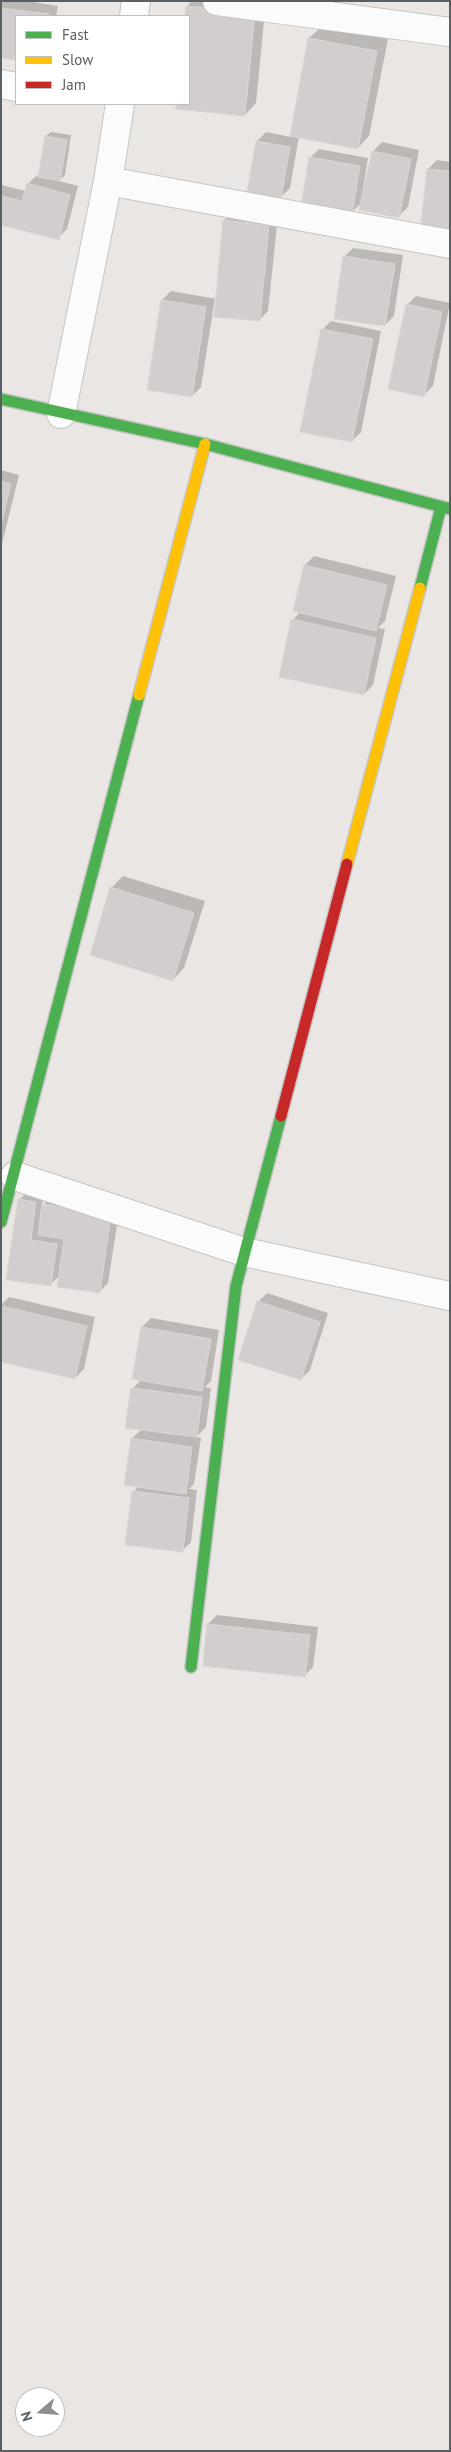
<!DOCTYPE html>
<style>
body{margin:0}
#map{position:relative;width:451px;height:2452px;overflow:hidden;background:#eae6e3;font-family:"PT Sans",sans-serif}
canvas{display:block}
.frame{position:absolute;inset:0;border:2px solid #595f62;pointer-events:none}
.legend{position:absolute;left:15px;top:15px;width:175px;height:90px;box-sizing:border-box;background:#fff;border:1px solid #bdbfc0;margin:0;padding:6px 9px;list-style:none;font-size:15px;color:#595f62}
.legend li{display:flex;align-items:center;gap:10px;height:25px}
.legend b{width:25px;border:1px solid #bdbfc0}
.north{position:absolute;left:15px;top:2387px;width:50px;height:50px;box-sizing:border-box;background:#fff;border:1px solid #bdbfc0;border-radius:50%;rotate:252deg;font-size:14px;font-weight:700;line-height:20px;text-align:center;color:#595f62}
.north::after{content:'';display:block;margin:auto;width:18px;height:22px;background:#8c8e8f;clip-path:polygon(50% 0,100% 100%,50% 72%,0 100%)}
</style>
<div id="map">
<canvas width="451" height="2452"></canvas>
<div class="frame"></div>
<ul class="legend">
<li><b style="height:6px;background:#4caf50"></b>Fast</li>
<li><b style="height:6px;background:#ffc107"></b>Slow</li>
<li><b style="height:6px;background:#c62828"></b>Jam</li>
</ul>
<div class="north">N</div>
</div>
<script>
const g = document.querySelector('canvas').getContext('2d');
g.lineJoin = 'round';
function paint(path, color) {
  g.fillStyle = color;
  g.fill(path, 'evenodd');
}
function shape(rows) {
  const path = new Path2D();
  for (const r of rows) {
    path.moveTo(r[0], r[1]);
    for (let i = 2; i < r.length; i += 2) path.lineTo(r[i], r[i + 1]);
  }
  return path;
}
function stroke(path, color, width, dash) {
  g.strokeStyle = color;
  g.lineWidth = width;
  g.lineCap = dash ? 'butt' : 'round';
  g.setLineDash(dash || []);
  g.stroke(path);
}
paint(shape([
 [1,1,26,1,58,6,56,16,16,16,16,59,1,57],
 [192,1,266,1,256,103,245,115,177,108,178,104,189,104,189,16,186,16,187,6],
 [321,27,388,39,369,136,358,148,299,136,290,188,281,197,257,141,266,132,291,137,309,38],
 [51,132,71,135,65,175,59,181,78,186,67,229,58,238,1,224,1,185,26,191,28,184,37,175,39,176,46,136],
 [382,142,419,150,408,207,399,216,362,202,351,213,310,158,319,149,368,158,363,190,365,191,373,151],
 [437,160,450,162,450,234,428,169],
 [233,211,278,216,268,311,259,320,215,298,201,387,192,396,162,300,171,291,217,299,224,220],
 [353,248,403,255,394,316,385,325,344,257],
 [416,296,450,303,433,386,424,395,407,305],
 [331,321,381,331,361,432,352,441,322,330],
 [1,470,19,475,1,548],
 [314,556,396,576,385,621,378,628,385,629,373,685,364,694,293,620,300,612,305,565],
 [123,876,205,901,184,968,173,980,91,955,112,887],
 [28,1191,44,1193,42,1206,52,1196,120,1206,108,1283,99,1292,60,1275,50,1285,8,1279,19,1200],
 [267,1293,328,1313,310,1370,301,1379,258,1302],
 [9,1297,95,1317,84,1369,75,1378,1,1361,1,1305],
 [151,1318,219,1330,211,1381,205,1387,211,1388,206,1427,196,1437,201,1438,194,1484,189,1489,197,1490,191,1542,182,1551,133,1492,139,1486,132,1438,142,1429,132,1389,141,1380,142,1327],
 [217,1615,318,1627,313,1667,304,1676,208,1624]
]), '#0003');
const building = shape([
 [186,6,255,12,245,116,176,109,176,104,189,104,189,16,185,16,186,6],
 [1,8,49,14,49,16,16,16,16,60,1,58,1,8],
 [308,38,377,51,358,149,290,136,308,38],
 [45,136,67,140,60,181,38,177,45,136],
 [256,141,290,147,281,198,247,192,256,141],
 [372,151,411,159,399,218,359,210,372,151],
 [309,157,360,166,352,214,301,206,309,157],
 [427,169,450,171,450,235,420,232,427,169],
 [27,183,70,195,59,240,1,225,1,196,22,201,27,183],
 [223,220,269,225,260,321,214,317,223,220],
 [343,256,395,264,385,326,334,319,343,256],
 [161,300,206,307,192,397,147,390,161,300],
 [406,304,442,312,424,397,388,389,406,304],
 [321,329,373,339,352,442,300,432,321,329],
 [1,481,11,484,1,525,1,481],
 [304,565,387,585,376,631,293,611,304,565],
 [291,619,376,638,364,695,279,677,291,619],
 [110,887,194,913,173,981,90,955,110,887],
 [18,1199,36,1202,31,1240,57,1244,51,1286,6,1280,18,1199],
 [42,1204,111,1215,100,1293,57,1287,64,1239,38,1235,42,1204],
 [257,1301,320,1322,301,1380,238,1360,257,1301],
 [1,1306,87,1326,75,1379,1,1362,1,1306],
 [141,1327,211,1339,202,1391,132,1379,141,1327],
 [131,1388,202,1397,197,1437,125,1428,131,1388],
 [131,1438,192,1447,186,1494,124,1485,131,1438],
 [132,1491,189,1498,183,1552,125,1545,132,1491],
 [207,1624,310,1635,305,1677,203,1666,207,1624]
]);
paint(building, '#d1cecd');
stroke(building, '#d9d5d2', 1);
const street = shape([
 [217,1,450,32],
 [134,16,136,1],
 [1,84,16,87],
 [108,181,450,244],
 [61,414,108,181,120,104],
 [15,1176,244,1252,450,1296]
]);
const fast = shape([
 [1,399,205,444,450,509],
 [420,588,441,507],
 [1,1222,139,695],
 [191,1667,236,1286,281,1116]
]);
const slow = shape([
 [139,695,205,444],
 [347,864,420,588]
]);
const jam = shape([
 [281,1116,347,864]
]);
stroke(street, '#c4c4c3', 30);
stroke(fast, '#c5c5c5', 14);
stroke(slow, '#c5c5c5', 14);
stroke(jam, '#c5c5c5', 14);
stroke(street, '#fcfbfb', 28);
stroke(fast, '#4caf50', 11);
stroke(slow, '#ffc107', 11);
stroke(jam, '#c62828', 11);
</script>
